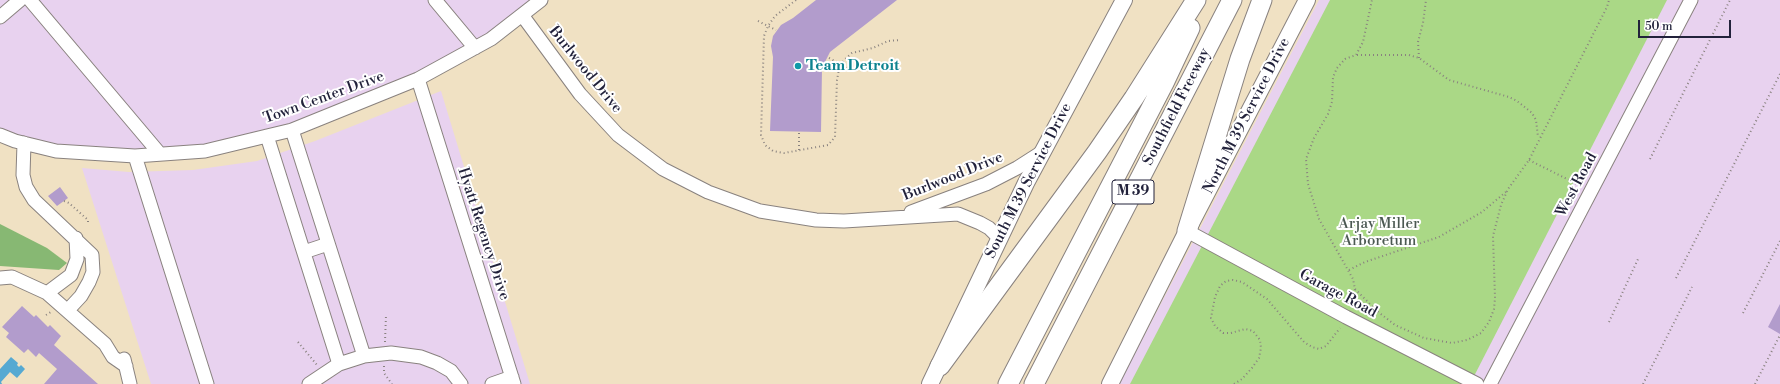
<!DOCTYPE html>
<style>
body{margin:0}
#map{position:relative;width:1780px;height:384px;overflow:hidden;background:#f0e1c3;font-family:"Libre Bodoni",serif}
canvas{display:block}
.scale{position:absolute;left:1638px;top:20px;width:93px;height:18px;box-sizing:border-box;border:2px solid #22223b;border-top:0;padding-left:5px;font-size:12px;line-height:14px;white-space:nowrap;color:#22223b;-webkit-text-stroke:3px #fff;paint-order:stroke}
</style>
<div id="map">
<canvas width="1780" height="384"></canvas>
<div class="scale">50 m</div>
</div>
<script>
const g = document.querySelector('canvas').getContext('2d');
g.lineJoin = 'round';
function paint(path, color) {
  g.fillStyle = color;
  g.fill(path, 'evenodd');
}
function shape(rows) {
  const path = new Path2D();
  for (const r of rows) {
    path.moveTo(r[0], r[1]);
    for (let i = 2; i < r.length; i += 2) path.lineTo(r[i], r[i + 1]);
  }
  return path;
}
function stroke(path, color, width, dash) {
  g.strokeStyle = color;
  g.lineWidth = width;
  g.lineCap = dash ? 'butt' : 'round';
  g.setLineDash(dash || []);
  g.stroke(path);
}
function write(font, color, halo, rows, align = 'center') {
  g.font = font + ' "Libre Bodoni",serif';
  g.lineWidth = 4;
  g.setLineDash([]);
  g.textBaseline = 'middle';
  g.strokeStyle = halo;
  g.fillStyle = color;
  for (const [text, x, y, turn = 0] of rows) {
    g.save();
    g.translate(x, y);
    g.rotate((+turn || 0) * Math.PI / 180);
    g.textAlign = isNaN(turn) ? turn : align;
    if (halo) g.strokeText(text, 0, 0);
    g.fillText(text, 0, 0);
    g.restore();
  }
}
paint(shape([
 [0,0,541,0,459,58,244,142,102,155,0,135],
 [1319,0,1780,0,1780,384,1119,384],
 [441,91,530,384,151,384,82,168,129,172,193,170,257,161,315,141]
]), '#e8d2ef');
paint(shape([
 [1330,0,1667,0,1470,384,1130,384]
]), '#aad886');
paint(shape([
 [0,224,47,248,67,263,59,270,0,266]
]), '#87b873');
paint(shape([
 [11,357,18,363,17,365,19,367,21,365,25,369,17,378,10,372,1,382,2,384,0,384,0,369]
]), '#56a9d2');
paint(shape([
 [816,0,897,0,830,52,822,68,821,132,770,131,773,57,771,46,773,36,781,25,793,18],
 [60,187,68,198,57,206,48,196],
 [1780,304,1780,334,1768,327],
 [22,306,34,317,36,315,48,327,50,325,61,336,54,345,98,384,44,384,57,369,39,353,36,357,28,349,24,353,6,337,9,333,2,327]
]), '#b29ccc');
const minor = shape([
 [30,0,160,154],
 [435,0,475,48],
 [522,15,580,94,618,135,663,169,708,192,760,211,816,220,844,221,958,214,980,223,989,228,999,238],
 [0,17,20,0],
 [418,79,514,384],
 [292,130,364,356,391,353,421,357,437,363,451,371,461,384],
 [0,135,15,141,56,151,135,156,205,151,267,136,292,130,418,79,491,39,541,0],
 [267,136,339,364,309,384],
 [24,143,23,175,26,187,34,200,92,255,93,272,89,282,81,296,68,310],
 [135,156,207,384],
 [911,212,986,184,1017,168,1042,152],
 [1187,231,1346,317,1477,384],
 [304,252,328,244],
 [0,278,12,277,47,293,105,344,113,357,126,366],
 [47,293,71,275,77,259,76,238],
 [124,359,130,384],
 [339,364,364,356],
 [492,384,512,377],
 [1490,384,1691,0]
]);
const major = shape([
 [930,384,1026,183,1124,0],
 [1110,384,1187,231,1307,0]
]);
const highway = shape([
 [1187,231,1240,59,1262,0],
 [940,366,1097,152,1134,98,1196,0],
 [1008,384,1164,83,1190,28],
 [1034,384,1232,0]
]);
stroke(minor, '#89827f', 15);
stroke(major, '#89827f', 18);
stroke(highway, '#89827f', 21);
stroke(shape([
 [796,0,775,16,768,26,764,36,761,135,765,145,773,151,784,153,828,145,835,137,837,80,839,69,844,60,852,53,873,48,888,41,900,40],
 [758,21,776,30],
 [1357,55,1409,55,1419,58,1449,80,1509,97,1517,101,1532,113,1536,120,1538,137],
 [829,58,848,68],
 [1419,58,1418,42,1423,23,1426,0],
 [799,150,799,132],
 [1650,159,1730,0],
 [1529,160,1579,185],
 [64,201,69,203,88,220,88,223],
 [1349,270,1365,262,1439,237,1482,212,1507,191],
 [1676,278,1780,74],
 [1355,289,1377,311,1395,325,1424,338,1452,343,1467,340,1481,333,1489,322,1494,309,1495,298,1493,236,1501,205,1508,189,1529,160,1607,7,1609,0],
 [1352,306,1355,289,1353,279,1319,219,1308,184,1306,159,1314,138,1328,114,1332,102,1333,77,1337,68,1345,59,1356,55,1363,42,1372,0],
 [1743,313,1780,241],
 [46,315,51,312],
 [1609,322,1638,259],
 [298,342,317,365],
 [385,342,386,315],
 [384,366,384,373,392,384],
 [1234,384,1242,379,1252,368,1259,358,1261,348,1260,340,1253,331,1245,329,1231,333,1223,333,1215,326,1211,318,1215,297,1220,286,1226,281,1233,280,1242,282,1267,299,1304,342,1312,347,1319,349,1326,346,1340,328],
 [1643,384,1692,287],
 [1755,384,1780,335]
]), '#89827f', 2, [1, 3]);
stroke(minor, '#fff', 13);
stroke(major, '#fff', 16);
stroke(highway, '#fff', 19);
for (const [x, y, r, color] of [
 [798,66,4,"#0f9aa8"]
]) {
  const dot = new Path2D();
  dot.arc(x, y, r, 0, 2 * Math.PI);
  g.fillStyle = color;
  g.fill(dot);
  stroke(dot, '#fff', 1.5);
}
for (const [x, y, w] of [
 [1133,192,42]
]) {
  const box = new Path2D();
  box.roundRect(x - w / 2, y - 12, w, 24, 3);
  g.fillStyle = '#fff';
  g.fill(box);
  stroke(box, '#22223b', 1);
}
write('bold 14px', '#22223b', null, [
 ["M 39",1133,192]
]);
write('bold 15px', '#0d838f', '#fff', [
 ["Team Detroit",806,66]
], 'left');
write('15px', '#22223b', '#fff', [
 ["Burlwood Drive",585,70,51],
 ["Town Center Drive",324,98,-20],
 ["Southfield Freeway",1177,107,-63],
 ["North M 39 Service Drive",1247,116,-63],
 ["Burlwood Drive",953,177,-22],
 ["South M 39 Service Drive",1029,181,-63],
 ["West Road",1577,185,-62],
 ["Hyatt Regency Drive",483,234,72],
 ["Garage Road",1338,294,28]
]);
write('15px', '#4b5952', '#fff', [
 ["Arjay Miller",1379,224],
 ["Arboretum",1379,241]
]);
</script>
